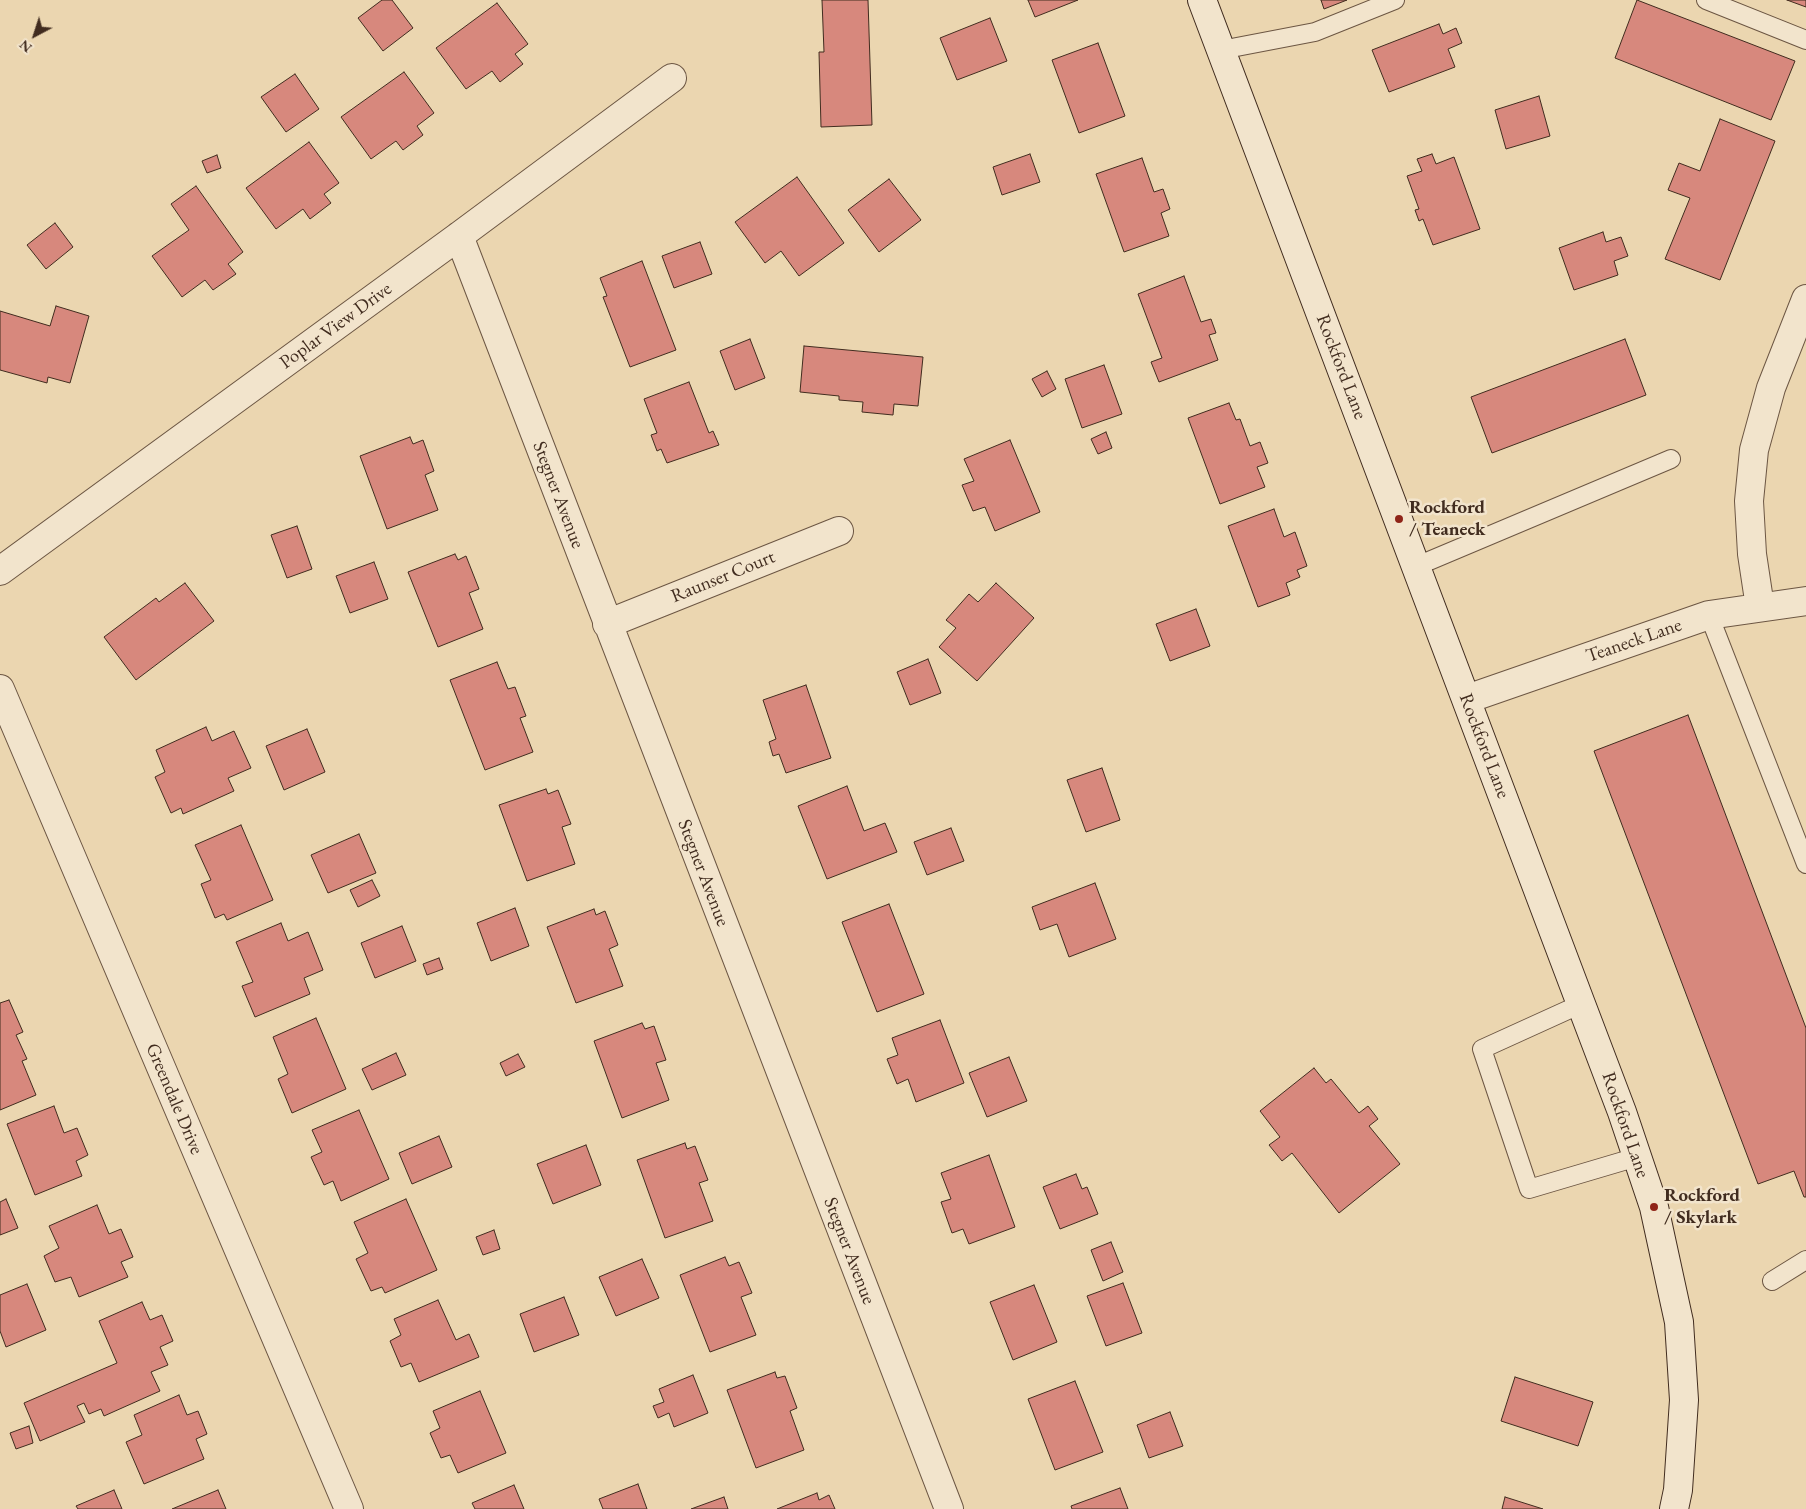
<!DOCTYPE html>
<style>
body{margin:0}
#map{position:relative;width:1806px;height:1509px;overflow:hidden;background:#ebd6b0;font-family:"EB Garamond",serif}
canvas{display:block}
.north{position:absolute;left:10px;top:10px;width:50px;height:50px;-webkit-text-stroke:4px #f2e4cc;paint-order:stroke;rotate:220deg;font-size:14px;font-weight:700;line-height:20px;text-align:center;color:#412c1f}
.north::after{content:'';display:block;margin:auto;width:18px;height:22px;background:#412c1f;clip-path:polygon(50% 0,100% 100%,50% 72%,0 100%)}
</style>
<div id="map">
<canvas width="1806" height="1509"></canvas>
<div class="north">N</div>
</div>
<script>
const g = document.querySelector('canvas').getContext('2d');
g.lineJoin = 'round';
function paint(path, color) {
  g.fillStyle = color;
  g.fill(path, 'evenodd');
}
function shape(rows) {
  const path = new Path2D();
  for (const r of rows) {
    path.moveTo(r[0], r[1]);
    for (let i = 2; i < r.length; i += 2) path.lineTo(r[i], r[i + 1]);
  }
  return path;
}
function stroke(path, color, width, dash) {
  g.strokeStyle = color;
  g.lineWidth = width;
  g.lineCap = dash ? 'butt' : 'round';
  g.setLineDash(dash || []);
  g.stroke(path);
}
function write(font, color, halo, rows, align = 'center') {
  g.font = font + ' "EB Garamond",serif';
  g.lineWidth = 5;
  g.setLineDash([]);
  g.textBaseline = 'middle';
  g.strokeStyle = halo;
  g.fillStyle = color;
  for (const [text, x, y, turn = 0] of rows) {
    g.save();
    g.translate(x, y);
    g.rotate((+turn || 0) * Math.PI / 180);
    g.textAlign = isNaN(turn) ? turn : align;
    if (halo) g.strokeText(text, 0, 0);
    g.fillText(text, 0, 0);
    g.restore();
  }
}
const building = shape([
 [382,0,392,0,413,28,383,51,358,18,382,0],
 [822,0,868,0,872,125,821,127,819,52,824,52,822,0],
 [1028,0,1078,0,1035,17,1028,0],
 [1321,0,1347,0,1324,9,1321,0],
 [1637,0,1795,61,1771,120,1615,58,1637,0],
 [1787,0,1806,0,1806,7,1787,0],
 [497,3,528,44,515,54,523,64,500,82,492,71,466,89,436,48,497,3],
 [990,18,1007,61,957,80,940,38,990,18],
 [1439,24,1443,34,1456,28,1462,43,1448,49,1455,67,1389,92,1372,50,1439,24],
 [1098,43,1125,116,1079,133,1052,60,1098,43],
 [404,72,434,113,417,126,423,135,403,150,396,141,371,159,341,117,404,72],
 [295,74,319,109,286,132,261,97,295,74],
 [1539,96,1550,136,1506,149,1495,110,1539,96],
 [1720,119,1775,141,1720,280,1665,259,1690,198,1668,190,1679,163,1700,171,1720,119],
 [309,142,339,183,324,194,331,203,310,219,303,209,276,229,246,188,309,142],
 [1030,154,1040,182,1002,195,993,167,1030,154],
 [1432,154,1436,164,1454,157,1480,229,1433,245,1423,219,1419,221,1415,210,1419,209,1407,176,1422,171,1417,159,1432,154],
 [217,155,221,168,207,173,202,161,217,155],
 [1142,158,1154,192,1163,189,1170,209,1161,213,1169,236,1124,252,1096,174,1142,158],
 [797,177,844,243,799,276,781,251,765,263,735,222,797,177],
 [889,179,921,220,879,252,848,210,889,179],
 [196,186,243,252,228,264,236,274,213,290,205,280,182,297,152,256,189,230,171,204,196,186],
 [55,223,73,247,46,269,27,245,55,223],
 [1603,232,1606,242,1621,237,1628,256,1614,261,1618,275,1574,290,1559,248,1603,232],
 [700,242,712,274,674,288,662,256,700,242],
 [642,261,676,350,630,367,603,297,607,296,600,278,642,261],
 [1184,276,1201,322,1211,319,1216,333,1209,335,1218,360,1159,382,1151,362,1162,358,1138,294,1184,276],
 [56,306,89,316,70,383,48,377,47,383,0,370,0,311,50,326,56,306],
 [750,339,765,378,735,390,720,351,750,339],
 [1625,339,1646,395,1492,453,1471,397,1625,339],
 [804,346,923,357,918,406,894,404,893,415,862,412,863,402,839,400,839,396,800,392,804,346],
 [1104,365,1122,414,1082,428,1065,379,1104,365],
 [1047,371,1056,389,1042,397,1032,379,1047,371],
 [689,382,709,433,713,431,719,445,667,463,661,449,657,451,651,435,657,433,644,399,689,382],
 [1229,403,1236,420,1240,419,1250,446,1260,442,1268,463,1257,467,1265,487,1220,504,1188,418,1229,403],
 [1106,432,1112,448,1098,454,1091,439,1106,432],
 [410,437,413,444,423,440,434,471,425,475,438,510,387,529,360,456,410,437],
 [1010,440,1040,512,995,531,985,507,973,511,962,485,974,481,964,459,1010,440],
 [1274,509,1284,537,1295,532,1307,566,1297,570,1300,577,1286,583,1290,595,1258,607,1228,526,1274,509],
 [297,526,312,569,287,578,271,535,297,526],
 [455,554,458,560,466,556,479,589,469,593,483,629,438,647,408,572,455,554],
 [374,562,388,599,350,613,336,576,374,562],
 [185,583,214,621,136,680,104,637,156,598,159,602,185,583],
 [996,583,1034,618,977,681,939,647,956,628,946,620,969,594,978,602,996,583],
 [1196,609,1210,646,1170,661,1156,624,1196,609],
 [928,659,941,693,910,705,897,672,928,659],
 [497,662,508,689,515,687,526,716,520,718,533,752,485,770,450,680,497,662],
 [806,685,831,758,786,773,779,754,773,756,769,742,776,739,763,700,806,685],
 [1688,715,1806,1028,1806,1197,1804,1197,1794,1171,1758,1184,1594,751,1688,715],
 [206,727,212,741,234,731,251,768,228,778,234,791,183,814,181,808,171,813,155,777,165,772,156,750,206,727],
 [307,729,325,772,284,790,266,746,307,729],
 [1102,768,1120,820,1086,832,1067,780,1102,768],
 [847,786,864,831,885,823,897,852,827,879,798,806,847,786],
 [546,789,548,794,558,790,571,824,562,827,575,864,527,881,499,805,546,789],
 [241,825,273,900,227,920,224,914,215,918,201,884,211,880,195,845,241,825],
 [951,828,964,861,927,875,914,842,951,828],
 [359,834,376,873,328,893,311,855,359,834],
 [372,880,380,896,358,907,350,890,372,880],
 [1095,883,1116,939,1069,957,1057,924,1040,930,1032,907,1095,883],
 [889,904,924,994,877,1012,842,922,889,904],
 [515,908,529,946,491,961,477,923,515,908],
 [594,909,596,915,605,911,618,945,609,949,623,986,576,1003,547,927,594,909],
 [281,923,288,941,308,932,323,970,304,978,310,994,255,1017,242,986,253,982,236,942,281,923],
 [402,926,416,961,375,978,361,943,402,926],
 [439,958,443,969,427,975,423,964,439,958],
 [9,1000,23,1032,16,1035,27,1059,22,1061,36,1095,0,1110,0,1003,9,1000],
 [316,1018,346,1089,292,1113,278,1079,288,1074,273,1037,316,1018],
 [940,1020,964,1083,916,1102,908,1079,897,1084,887,1059,898,1055,892,1038,940,1020],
 [642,1023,645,1029,654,1026,666,1060,656,1063,669,1100,622,1118,594,1041,642,1023],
 [396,1053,406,1075,372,1090,362,1069,396,1053],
 [518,1054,525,1067,506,1076,500,1063,518,1054],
 [1009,1057,1027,1101,987,1117,969,1073,1009,1057],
 [1314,1068,1326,1083,1331,1079,1359,1113,1368,1106,1378,1119,1369,1126,1400,1164,1339,1213,1292,1153,1282,1161,1269,1145,1280,1137,1260,1111,1314,1068],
 [54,1106,64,1133,77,1128,88,1155,76,1161,82,1176,35,1195,7,1124,54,1106],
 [359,1110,389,1179,341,1201,333,1181,324,1185,311,1157,322,1152,312,1130,359,1110],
 [439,1136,452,1167,412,1184,399,1153,439,1136],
 [685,1143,687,1149,695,1146,708,1180,699,1183,713,1221,665,1238,637,1160,685,1143],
 [586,1145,601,1185,553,1204,537,1164,586,1145],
 [989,1155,1015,1227,969,1244,963,1229,952,1233,941,1202,951,1199,941,1173,989,1155],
 [1076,1174,1082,1189,1087,1187,1098,1214,1060,1229,1043,1187,1076,1174],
 [6,1199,18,1228,0,1235,0,1202,6,1199],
 [406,1199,437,1270,385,1293,382,1287,371,1291,356,1259,368,1253,354,1222,406,1199],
 [97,1205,109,1234,121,1229,133,1257,121,1262,128,1277,79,1297,71,1277,55,1282,44,1256,59,1248,49,1226,97,1205],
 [494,1230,500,1249,483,1255,476,1237,494,1230],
 [1111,1242,1123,1272,1103,1281,1091,1250,1111,1242],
 [725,1257,729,1266,739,1262,752,1293,741,1297,756,1335,710,1352,680,1275,725,1257],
 [642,1259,659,1298,616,1316,599,1277,642,1259],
 [1123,1283,1142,1333,1106,1346,1087,1296,1123,1283],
 [27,1284,46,1330,6,1347,0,1331,0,1295,27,1284],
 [1034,1285,1057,1342,1013,1360,990,1302,1034,1285],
 [564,1297,579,1335,534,1352,520,1314,564,1297],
 [438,1300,456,1340,469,1334,479,1357,419,1382,411,1363,401,1367,390,1341,401,1335,394,1319,438,1300],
 [142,1302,150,1320,162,1315,173,1341,160,1347,168,1365,151,1372,160,1391,104,1416,101,1409,89,1414,84,1403,77,1406,85,1422,40,1441,24,1403,117,1363,99,1321,142,1302],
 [775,1372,777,1378,785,1376,797,1408,790,1411,804,1450,756,1468,727,1390,775,1372],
 [693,1375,708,1413,674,1427,669,1413,658,1418,653,1406,664,1402,659,1389,693,1375],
 [1515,1377,1593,1402,1578,1446,1501,1421,1515,1377],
 [1075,1381,1103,1452,1055,1470,1028,1399,1075,1381],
 [480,1391,506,1453,458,1473,450,1455,441,1458,430,1433,440,1428,433,1411,480,1391],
 [179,1395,187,1415,198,1411,207,1434,196,1439,204,1459,144,1484,126,1442,142,1435,134,1415,179,1395],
 [1170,1412,1183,1446,1149,1458,1137,1425,1170,1412],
 [29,1426,33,1443,16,1449,10,1433,29,1426],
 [638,1484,647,1509,603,1509,599,1499,638,1484],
 [514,1485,524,1509,475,1509,472,1503,514,1485],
 [1120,1488,1128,1509,1072,1509,1071,1506,1120,1488],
 [114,1490,122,1509,78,1509,76,1506,114,1490],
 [218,1490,226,1509,172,1509,218,1490],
 [817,1493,819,1500,829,1495,835,1509,777,1509,817,1493],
 [724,1497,728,1509,691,1509,724,1497],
 [1505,1497,1543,1509,1502,1509,1505,1497]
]);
paint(building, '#d7887d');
stroke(building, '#412c1f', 1);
const service = shape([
 [1706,0,1806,40],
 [1221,50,1315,32,1395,0],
 [1417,566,1671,459],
 [1709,615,1806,864],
 [1581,1004,1482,1049,1529,1189,1637,1157],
 [1772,1281,1806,1260]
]);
const minor = shape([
 [459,236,949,1509],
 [0,571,459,236,672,78],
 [1760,607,1752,554,1749,501,1754,450,1771,388,1806,299],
 [607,624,839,531],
 [0,689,349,1509],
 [1467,699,1709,615,1806,601]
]);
const secondary = shape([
 [1202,0,1581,1004,1622,1112,1654,1207,1679,1322,1684,1400,1678,1490,1674,1509]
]);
stroke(service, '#6c5643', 20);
stroke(minor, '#6c5643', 30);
stroke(secondary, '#412c1f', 30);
stroke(service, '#f2e4cc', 18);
stroke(minor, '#f2e4cc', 28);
stroke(secondary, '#f2e4cc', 28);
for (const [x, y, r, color] of [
 [1399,519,5,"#8f2418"],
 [1654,1207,5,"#8f2418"]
]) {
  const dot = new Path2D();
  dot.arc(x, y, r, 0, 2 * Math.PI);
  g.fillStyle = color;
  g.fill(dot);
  stroke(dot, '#f2e4cc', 2);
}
write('19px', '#412c1f', '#f2e4cc', [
 ["Poplar View Drive",336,326,-36],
 ["Rockford Lane",1341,367,69],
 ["Stegner Avenue",558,495,69],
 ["Raunser Court",723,577,-22],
 ["Teaneck Lane",1634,641,-19],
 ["Rockford Lane",1484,746,69],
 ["Stegner Avenue",703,873,69],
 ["Greendale Drive",174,1099,67],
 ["Rockford Lane",1625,1125,71],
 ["Stegner Avenue",849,1251,69]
]);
write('bold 19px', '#412c1f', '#f2e4cc', [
 ["Rockford",1409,508],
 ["/ Teaneck",1409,530],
 ["Rockford",1664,1196],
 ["/ Skylark",1664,1218]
], 'left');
</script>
